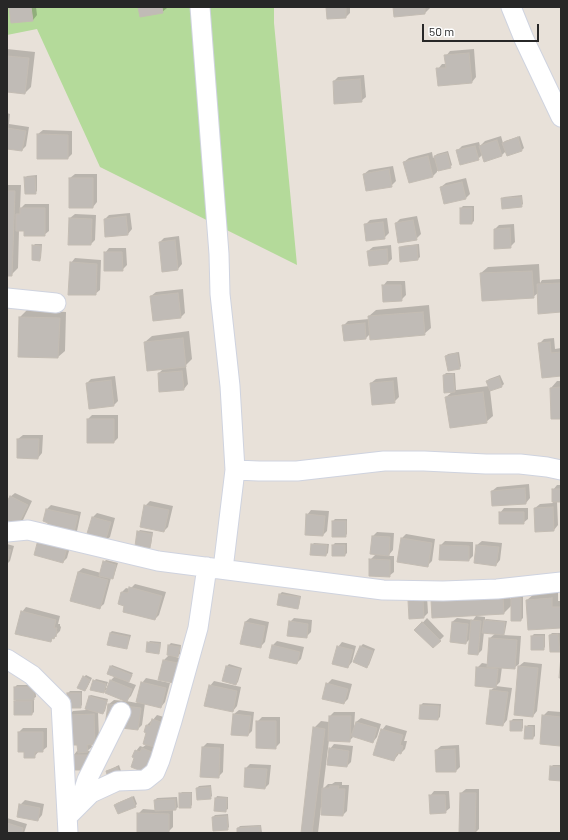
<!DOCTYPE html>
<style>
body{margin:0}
#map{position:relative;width:568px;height:840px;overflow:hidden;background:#e8e1d9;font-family:Barlow,sans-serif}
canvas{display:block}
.frame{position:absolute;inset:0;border:8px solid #272727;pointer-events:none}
.scale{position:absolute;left:422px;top:24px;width:117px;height:18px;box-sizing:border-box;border:2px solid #272727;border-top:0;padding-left:5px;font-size:12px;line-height:14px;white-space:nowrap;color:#272727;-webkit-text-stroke:3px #fff;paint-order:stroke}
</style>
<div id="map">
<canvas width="568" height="840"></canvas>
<div class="frame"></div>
<div class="scale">50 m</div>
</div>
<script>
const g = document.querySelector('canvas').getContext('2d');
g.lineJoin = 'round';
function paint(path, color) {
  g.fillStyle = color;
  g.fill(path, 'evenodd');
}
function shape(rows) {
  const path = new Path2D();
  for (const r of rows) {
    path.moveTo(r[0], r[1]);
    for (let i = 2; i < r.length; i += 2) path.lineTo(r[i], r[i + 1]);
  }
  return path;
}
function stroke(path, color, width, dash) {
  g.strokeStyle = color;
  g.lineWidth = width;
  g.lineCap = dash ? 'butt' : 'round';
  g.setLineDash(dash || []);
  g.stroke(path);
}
paint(shape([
 [7,7,274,7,274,23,297,265,100,167,37,29,7,35]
]), '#b4da9a');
paint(shape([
 [10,7,36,7,37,15,33,20],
 [139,7,167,7,167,8,162,12],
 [327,7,350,7,350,13,346,17],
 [394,7,431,7,425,13],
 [7,49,35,52,31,87,25,93,7,91],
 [474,49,476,77,472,82,438,69,442,64,446,64,446,56,450,51],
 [364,75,366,97,361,101,334,81,338,77],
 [7,113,10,114,9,124,29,127,26,146,22,150,7,148],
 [43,130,72,131,72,154,68,158,38,134],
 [501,136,503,143,505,141,520,136,524,148,522,150,507,155,506,151,501,156,483,154,478,159,457,151,462,146,479,142,480,146,485,141],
 [448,151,452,165,450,167,437,171,437,172,433,176,404,162,409,158,432,152,433,158,437,154],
 [393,166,396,181,391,186,364,174,369,170],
 [75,174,97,174,97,202,93,207,70,178],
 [37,175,37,191,35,193,25,178,27,176],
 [466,178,470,194,466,198,445,203,441,187,446,183],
 [7,185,21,185,20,209,25,204,49,204,49,231,44,235,25,230,19,230,18,268,11,275,7,275],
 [522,195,523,204,521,206,502,199,504,197],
 [463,206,474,206,474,221,472,223,461,223,461,208],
 [130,213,132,229,128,234,105,219,109,215],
 [75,214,96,215,95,240,91,244,70,218],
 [417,216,421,234,416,239,396,223,400,219],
 [387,218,389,233,384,238,365,225,370,220],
 [514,224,515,242,510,247,495,229,499,225],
 [179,236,182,264,178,269,160,242,164,238],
 [35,244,42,244,41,258,39,260,33,246],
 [419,244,420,257,418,259,400,248,402,246],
 [391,245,392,259,388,263,368,251,373,247],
 [109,248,126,248,127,265,122,270,105,253],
 [75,258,101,260,100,290,95,294,71,263],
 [539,264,540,283,542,280,561,279,561,311,538,293,533,297,481,273,488,267],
 [387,281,405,281,406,295,401,300,383,286],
 [183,289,185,313,181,317,151,296,156,292],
 [429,305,431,328,424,334,371,333,366,338,343,326,348,321,369,319,369,316,376,310],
 [27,310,66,312,65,351,58,357,19,356,20,317],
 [189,331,192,359,184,367,186,367,188,384,184,389,159,373,164,368,145,342,152,336],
 [554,338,555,349,561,348,561,375,539,344,544,339],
 [459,352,461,366,460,368,446,356,448,354],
 [446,373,455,373,456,390,489,386,487,381,489,379,500,375,504,384,502,386,490,390,493,416,486,422,446,397,452,392,444,375],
 [115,376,118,401,113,406,87,383,91,379],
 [397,377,399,397,394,402,371,383,376,379],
 [557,381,561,381,561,418,552,418,551,388],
 [92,415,118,415,118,438,114,442,88,442,88,419],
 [23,435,43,435,42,453,38,458,18,439],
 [529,484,530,498,526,503,493,505,492,491,497,487],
 [557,485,561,485,561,501,557,501,558,525,554,530,535,508,540,504,553,503,553,490],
 [15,493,32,501,23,520,18,524,7,519,7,504,10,497],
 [150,501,173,506,168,527,164,531,145,506],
 [51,505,81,512,77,531,73,535,49,522,47,509],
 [504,508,528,508,528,519,523,523,500,513],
 [311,510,329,511,327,531,323,535,307,515],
 [97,513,115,518,110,537,105,541,87,536,93,517],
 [335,519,347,519,347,534,345,536,333,521],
 [140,530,153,532,151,545,149,547,138,532],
 [377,532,394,533,393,550,388,556,394,556,394,572,389,576,370,560,376,554,371,554,373,536],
 [406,534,435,539,432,561,427,566,402,538],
 [72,540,67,558,63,562,35,555],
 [445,541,473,542,473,556,469,560,440,559,441,545],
 [482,541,502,543,500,560,496,565,477,545],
 [314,543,329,544,328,553,326,555,311,554,312,545],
 [335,543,347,543,347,553,345,555,333,545],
 [7,544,14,546,10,561,7,564],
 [106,560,118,563,114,576,112,578,111,578,104,604,99,608,71,600,78,572,83,568,101,573,104,562],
 [135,584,166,592,159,615,155,619,125,605,119,604,122,592,126,588,130,589],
 [510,591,510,599,514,596,523,596,523,618,521,620,512,605,504,613,433,617],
 [282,592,301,596,299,606,297,608,280,594],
 [558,592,558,601,561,601,561,627,527,600,534,594],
 [413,596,427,596,428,613,424,617,409,601],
 [26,607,60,616,58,624,60,624,60,626,61,627,60,631,50,641,22,612],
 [476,616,485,617,485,620,486,619,507,621,505,632,503,635,521,636,519,664,514,668,502,667,500,682,496,686,512,688,507,720,503,725,491,690,495,687,477,668,482,663,488,664,490,638,496,633,484,632,482,650,478,654,470,639,466,643,452,622,457,618,473,620],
 [250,618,269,622,265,642,260,647,245,622],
 [294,618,312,620,311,632,306,637,290,622],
 [427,618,444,636,433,647,416,630],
 [112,631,131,635,128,646,126,648,110,633],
 [552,633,560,633,561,649,559,651,550,635],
 [534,634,545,634,545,647,543,649,532,636],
 [150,641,161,642,160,651,158,653,148,643],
 [277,641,304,647,301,659,297,663,273,645],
 [342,642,356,646,352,662,348,667,338,647],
 [171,643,181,645,180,654,176,657,187,660,183,678,164,660,169,655,169,645],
 [363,644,375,649,369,665,367,666,355,662,361,646],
 [524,662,542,664,537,711,533,716,519,666],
 [229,664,242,668,238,682,236,684,227,666],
 [112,665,133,673,130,679,128,682,136,685,131,696,126,701,137,703,142,683,146,678,170,683,165,702,161,707,145,703,142,725,138,729,107,725,109,704,114,700,125,701,107,689,104,692,94,681,96,679,108,682,106,688,108,688,110,681,115,676,110,667],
 [86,675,92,678,87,688,85,690,84,677],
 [332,679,352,684,348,699,344,703,327,684],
 [214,681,241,687,237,706,233,711,210,686],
 [17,685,35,685,36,697,34,698,34,712,32,714,15,701,17,699,15,687],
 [70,691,82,691,82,705,80,707,68,693],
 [91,695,108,699,105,711,103,713,98,712,99,739,94,743,91,743,92,747,87,751,95,751,95,764,73,756,77,751,79,751,78,744,69,715,73,711,86,710,89,696],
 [423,703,441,704,440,717,438,719,420,718,421,705],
 [239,710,254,712,252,731,248,735,234,714],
 [548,711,561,712,561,743,560,745,543,716],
 [334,712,355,712,354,728,356,722,361,718,381,724,377,737,373,742,354,736,349,741,329,740,323,789,328,784,332,784,335,782,342,782,342,785,349,785,347,811,343,815,321,807,318,833,302,833,314,728,321,721,329,722,330,716],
 [157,715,171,719,153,768,136,751,140,746,143,747,147,744,147,733,145,732,147,725,151,721,152,721],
 [262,717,280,717,280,743,275,748,257,722],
 [513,719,523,719,523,728,521,730,511,721],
 [386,725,407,731,404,741,407,741,405,749,401,753,399,753,398,755,394,760,382,730],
 [528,725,535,725,535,736,533,738,526,727],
 [23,728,47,728,47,747,42,751,39,751,34,757,25,751,19,751,19,732],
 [207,743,224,744,223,772,218,777,203,747],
 [334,744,353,746,351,762,347,766,330,749],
 [459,745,460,767,456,771,436,750,441,746],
 [250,764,271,765,269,784,265,788,246,768],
 [119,765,121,771,119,772,107,772,109,770],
 [553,765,561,765,561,780,551,767],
 [211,785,212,796,210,798,197,788,199,786],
 [466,789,479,789,479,829,475,833,460,833,461,793],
 [434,791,449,791,450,808,445,812,430,796],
 [182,792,192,792,192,805,190,807,180,794],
 [134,796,137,804,135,806,115,805,117,803],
 [217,796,228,797,228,809,226,810,216,798],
 [177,797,178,807,176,809,173,809,173,827,168,832,138,814,143,809,156,810,155,800,157,798],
 [25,800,44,804,42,815,38,820,20,805],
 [228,814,229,827,227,829,213,817,215,815],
 [7,818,27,824,24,833,7,833],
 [261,825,262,833,238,833,238,828,240,826],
 [380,832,396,832,396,833,379,833]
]), '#0003');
const building = shape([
 [9,7,31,7,33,21,11,23,9,7],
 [138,7,162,7,163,13,140,17,138,7],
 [326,7,346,7,346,18,327,19,326,7],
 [393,7,425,7,425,14,394,17,393,7],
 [469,53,472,83,438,86,436,68,446,68,444,55,469,53],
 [7,56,29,58,25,94,7,92,7,56],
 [360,79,362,102,334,104,333,81,360,79],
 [7,128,26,131,22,151,7,149,7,128],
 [37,134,68,135,68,159,37,159,37,134],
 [518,137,522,151,507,156,502,143,518,137],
 [497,140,502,156,484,162,479,146,497,140],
 [475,146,479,160,460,165,456,150,475,146],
 [447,153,451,168,438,171,434,156,447,153],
 [428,156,433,177,409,183,403,162,428,156],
 [389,169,392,187,366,191,363,174,389,169],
 [24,177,35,177,36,194,25,194,24,177],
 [69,178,93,178,93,208,69,208,69,178],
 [462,182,466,199,444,204,440,187,462,182],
 [7,191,15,191,12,276,7,276,7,191],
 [521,197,522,207,502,209,501,198,521,197],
 [20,208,45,208,45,236,24,236,24,231,16,231,16,214,20,214,20,208],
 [460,208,472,208,472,224,460,224,460,208],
 [126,216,128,235,105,237,104,219,126,216],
 [69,218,92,219,91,245,68,245,69,218],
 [413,220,417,240,398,243,395,223,413,220],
 [383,222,385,239,366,241,364,224,383,222],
 [510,228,511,248,494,249,494,229,510,228],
 [175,240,178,270,162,272,159,242,175,240],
 [32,245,41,246,40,261,32,260,32,245],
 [417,245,418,260,400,262,399,247,417,245],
 [387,249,388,264,369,266,367,251,387,249],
 [104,252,122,252,123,271,104,271,104,252],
 [70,262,97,264,96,295,68,295,70,262],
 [532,271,534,298,482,301,480,273,532,271],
 [561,283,561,312,538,314,537,284,561,283],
 [382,285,401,285,402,301,383,302,382,285],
 [178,293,181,318,153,321,150,296,178,293],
 [423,312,425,335,370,340,368,316,423,312],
 [19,317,60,318,58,358,18,357,19,317],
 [365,323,366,339,344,341,342,325,365,323],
 [183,338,186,367,147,371,144,342,183,338],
 [550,342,551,353,561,352,561,376,542,378,538,343,550,342],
 [457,353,460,369,448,371,445,356,457,353],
 [182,371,184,390,159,392,158,373,182,371],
 [453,374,455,392,444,393,443,375,453,374],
 [499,377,502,387,490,391,486,381,499,377],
 [111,380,114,406,89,409,86,383,111,380],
 [393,381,395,403,372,405,370,383,393,381],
 [561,387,561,419,551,419,550,388,561,387],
 [483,392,487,423,450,428,445,397,483,392],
 [87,419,114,419,114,443,87,443,87,419],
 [17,439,39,439,38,459,17,458,17,439],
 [525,488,526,504,492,506,491,491,525,488],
 [552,489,561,489,561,502,552,502,552,489],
 [10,496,28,505,18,525,7,520,7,502,10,496],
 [144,505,169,510,164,532,140,527,144,505],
 [553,507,554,531,535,532,534,508,553,507],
 [46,509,78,516,73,536,46,530,48,523,43,521,46,509],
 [499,512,524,512,524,524,499,524,499,512],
 [306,514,325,516,323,536,305,535,306,514],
 [92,517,111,522,105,542,86,537,92,517],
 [332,521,346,521,346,537,332,537,332,521],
 [137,531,152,534,150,548,135,546,137,531],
 [39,536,68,544,63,563,34,555,39,536],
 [372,536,390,537,389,556,370,554,372,536],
 [401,538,432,543,428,567,397,562,401,538],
 [311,544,327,545,326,556,310,555,311,544],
 [332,545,345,545,345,556,332,556,332,545],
 [440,545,469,546,469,561,439,560,440,545],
 [476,545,499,547,496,566,474,563,476,545],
 [7,549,11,550,7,563,7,549],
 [369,559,390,560,390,577,369,576,369,559],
 [103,561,116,565,113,579,99,576,103,561],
 [78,572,108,580,100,609,70,601,78,572],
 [129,587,162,596,155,620,123,612,124,606,118,604,121,592,128,593,129,587],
 [279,594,300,597,298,609,277,605,279,594],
 [503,597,504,614,432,618,431,600,503,597],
 [511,598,521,598,521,621,511,621,511,598],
 [552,598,552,607,561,607,561,628,528,630,526,600,552,598],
 [408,600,423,600,424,618,409,619,408,600],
 [21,611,56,620,54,628,57,628,56,631,57,631,56,637,55,636,54,639,52,638,51,642,15,634,21,611],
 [471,620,481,621,478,655,468,654,471,620],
 [484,620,505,622,504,635,482,633,484,620],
 [289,621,308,624,307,638,287,636,289,621],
 [245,622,265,626,261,648,240,644,245,622],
 [422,622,441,641,433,648,414,630,422,622],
 [452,622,468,624,466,644,450,642,452,622],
 [110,633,129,637,127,649,107,645,110,633],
 [558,634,560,652,550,652,549,635,558,634],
 [531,636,544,636,544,650,531,650,531,636],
 [489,638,517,640,515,669,487,667,489,638],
 [147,642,160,644,159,654,146,652,147,642],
 [168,645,180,647,178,657,167,655,168,645],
 [272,645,300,652,297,664,269,658,272,645],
 [337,646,353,650,348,668,332,664,337,646],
 [360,646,373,651,367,668,353,662,360,646],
 [561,656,561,678,559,678,561,656],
 [163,660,183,664,179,684,158,680,163,660],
 [110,666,132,675,129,682,107,674,110,666],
 [226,666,240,669,236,685,222,681,226,666],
 [518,666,538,668,533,717,514,715,518,666],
 [476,667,498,669,496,688,475,686,476,667],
 [83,676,90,680,85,691,77,688,83,676],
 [93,680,106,684,104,693,90,690,93,680],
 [110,680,132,689,127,702,105,693,110,680],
 [141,682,166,688,161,708,136,702,141,682],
 [326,683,348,689,344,704,322,699,326,683],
 [209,685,237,691,233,712,204,706,209,685],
 [14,687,34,687,34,700,14,700,14,687],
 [490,690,508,692,503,726,486,724,490,690],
 [67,693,81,693,81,708,67,708,67,693],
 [89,696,107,701,103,714,85,709,89,696],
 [14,701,32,701,32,715,14,715,14,701],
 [108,704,141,708,138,730,105,726,108,704],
 [420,705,439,706,438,720,419,719,420,705],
 [94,714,95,744,87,745,88,752,78,753,77,745,69,745,68,715,94,714],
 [233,714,251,716,248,736,231,735,233,714],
 [542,715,561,717,560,746,540,744,542,715],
 [329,716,351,716,350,742,328,741,329,716],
 [152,719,167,724,159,748,143,744,146,733,144,732,146,725,150,726,152,719],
 [256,721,276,721,276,749,256,748,256,721],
 [510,721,522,721,522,731,510,731,510,721],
 [356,722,377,728,373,743,351,736,356,722],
 [525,726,533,727,533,739,524,739,525,726],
 [313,727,325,729,312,833,301,833,313,727],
 [381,729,403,735,400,745,403,746,401,754,397,753,394,761,373,755,381,729],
 [18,732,43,732,43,752,35,752,35,758,24,758,24,752,18,752,18,732],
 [202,747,220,748,219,778,200,777,202,747],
 [142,748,157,754,149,774,131,767,134,758,132,757,135,750,140,752,142,748],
 [329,748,349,751,347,767,327,765,329,748],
 [455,749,456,772,436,772,435,750,455,749],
 [72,755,91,755,91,770,72,770,72,755],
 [550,766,561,767,561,781,549,780,550,766],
 [117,767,120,773,108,778,106,771,117,767],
 [245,768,267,769,265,789,244,787,245,768],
 [330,786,339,786,338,789,345,789,343,816,321,815,322,788,329,788,330,786],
 [210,787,211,799,197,800,196,788,210,787],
 [179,793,191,793,191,808,179,808,179,793],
 [460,793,476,793,475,833,459,833,460,793],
 [429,795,445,795,446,813,430,814,429,795],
 [132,797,136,807,118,814,114,805,132,797],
 [215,798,227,798,226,812,214,811,215,798],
 [175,799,176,810,155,811,154,800,175,799],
 [19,804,40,808,38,821,17,817,19,804],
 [137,813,169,814,169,833,137,832,137,813],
 [227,816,228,830,213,831,212,817,227,816],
 [7,823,23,828,22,833,7,833,7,823],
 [260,826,260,833,237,833,237,828,260,826]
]);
paint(building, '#c0bbb6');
stroke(building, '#c3bcb3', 1);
const street = shape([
 [200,7,219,254,220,294,230,386,235,470],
 [511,7,524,39,561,117],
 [7,298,56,303],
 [7,532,28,530,158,561,383,590,443,591,497,589,561,582],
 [223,569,235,470,259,471,297,471,384,461,424,461,486,464,520,464,547,467,561,470],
 [7,659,32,675,61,704,68,833],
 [79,805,87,780,121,712],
 [67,817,91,793,117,781,145,780,155,772,160,760,172,721,198,628,207,567]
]);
stroke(street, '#cfd3df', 21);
stroke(street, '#fff', 19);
</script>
